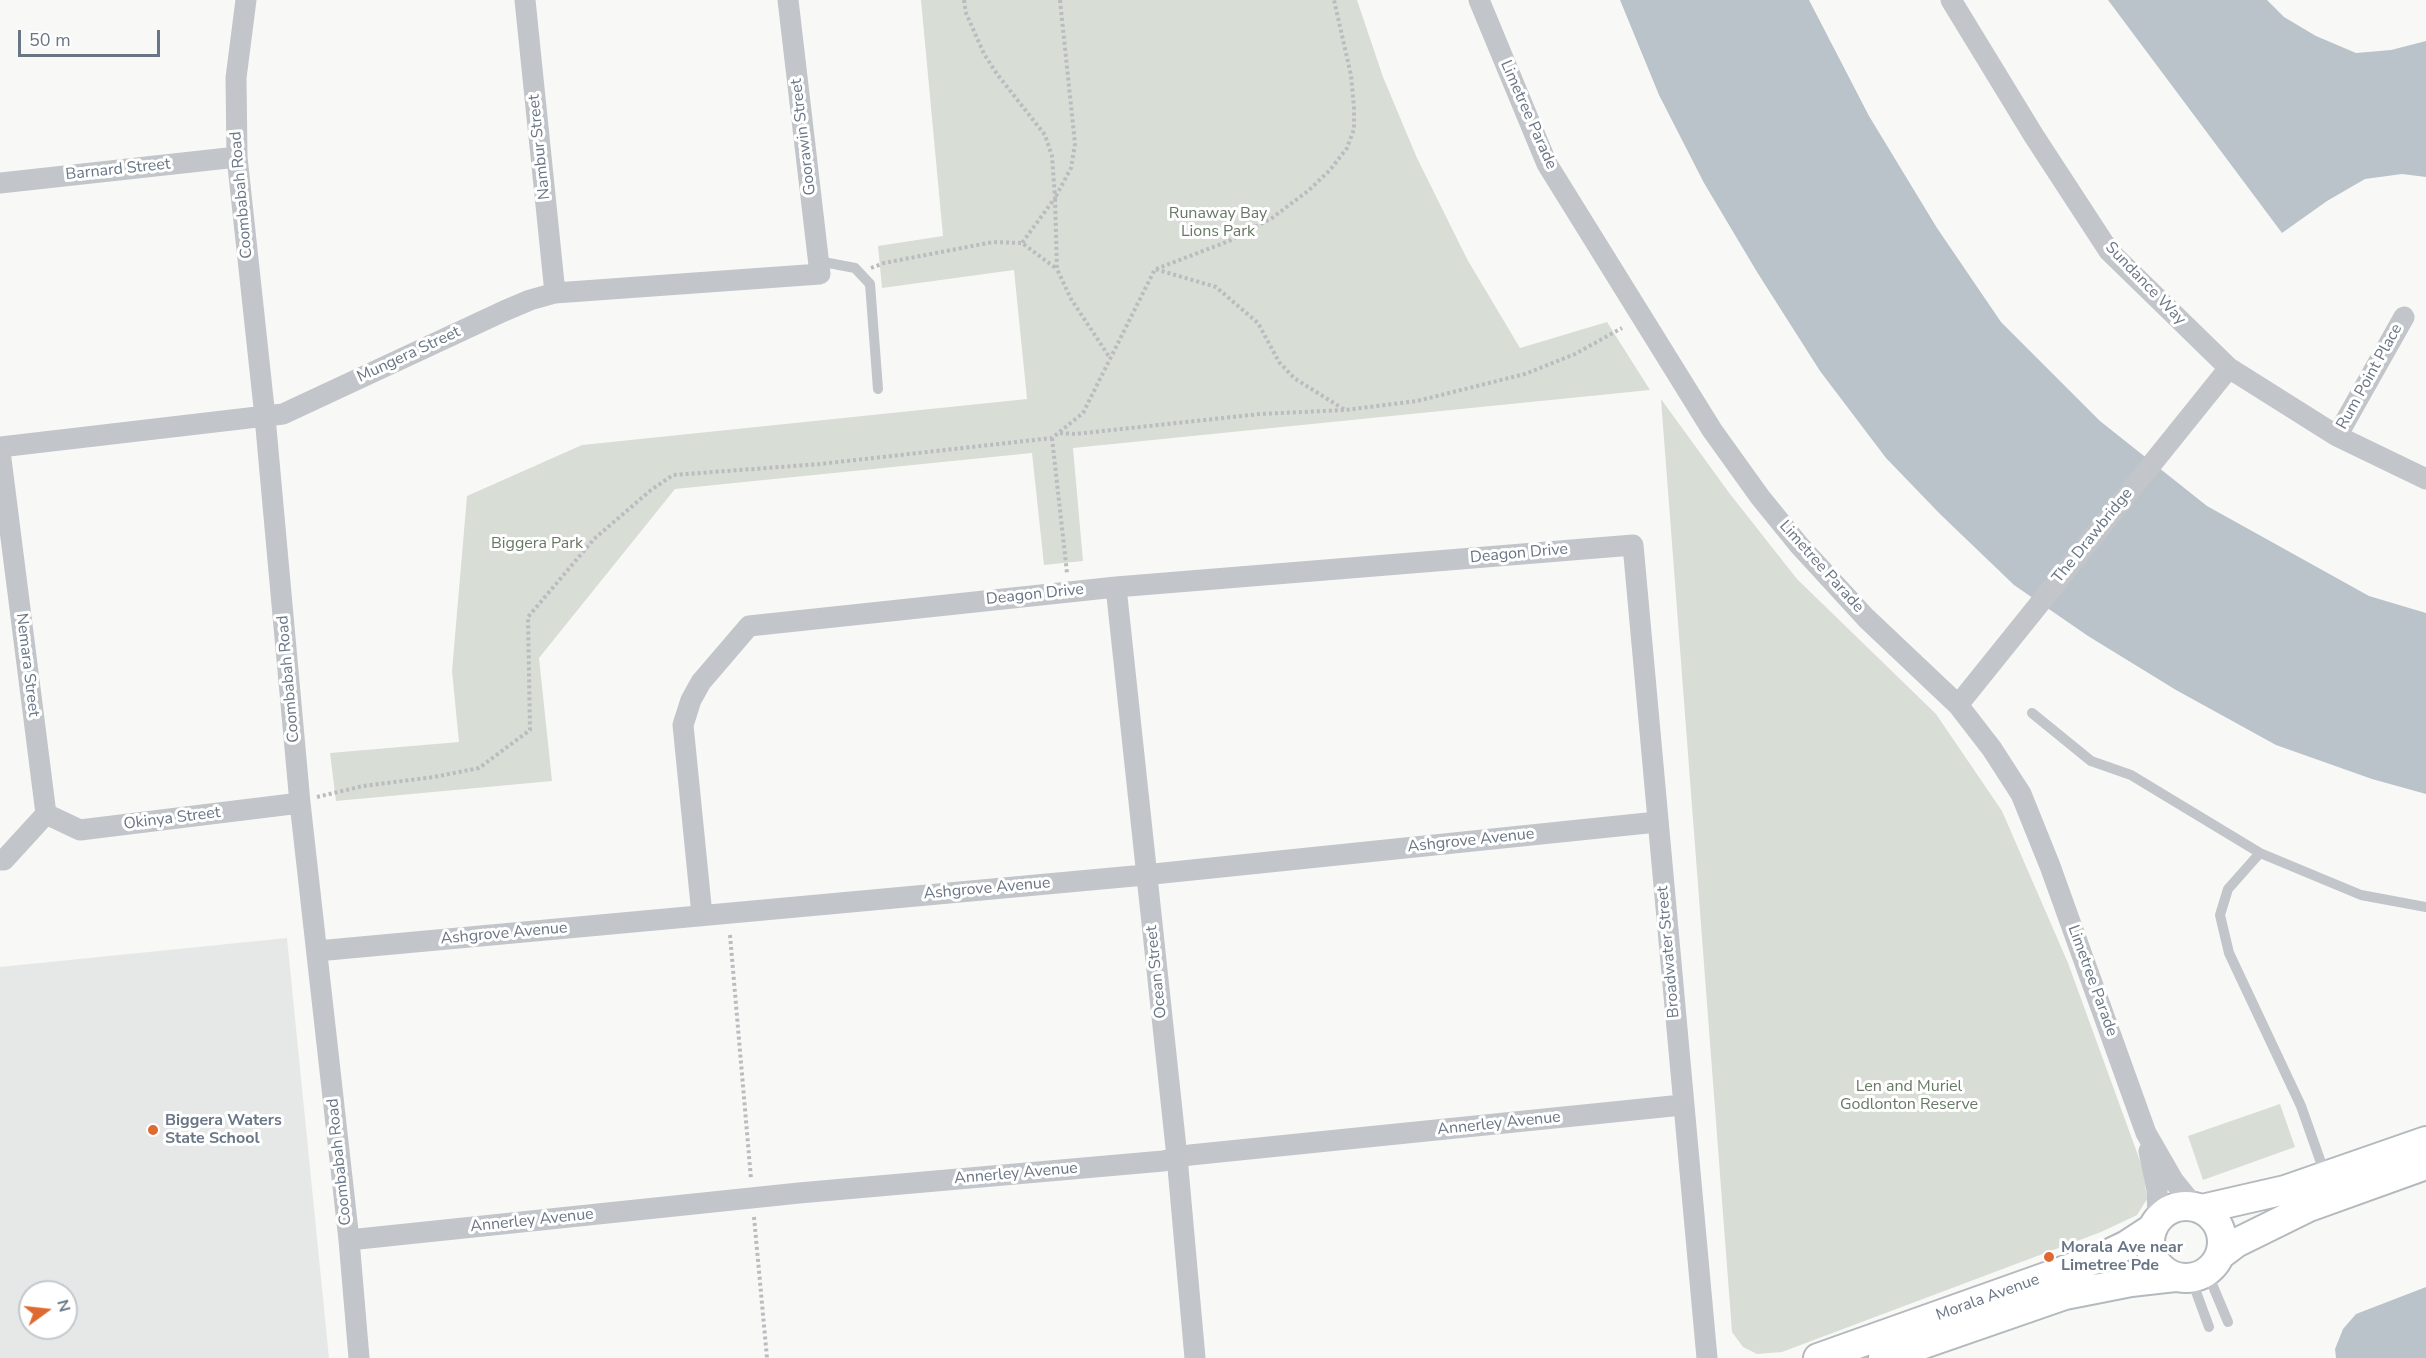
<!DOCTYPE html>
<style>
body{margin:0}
#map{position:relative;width:2426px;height:1358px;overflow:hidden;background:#f8f9f6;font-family:"Nunito Sans",sans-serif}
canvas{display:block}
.north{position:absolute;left:18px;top:1280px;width:60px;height:60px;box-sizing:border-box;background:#fff;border:2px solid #c3c8cf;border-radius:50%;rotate:75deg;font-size:16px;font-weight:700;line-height:24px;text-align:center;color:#697686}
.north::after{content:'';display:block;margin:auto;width:21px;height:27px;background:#de6931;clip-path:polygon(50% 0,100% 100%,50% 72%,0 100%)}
.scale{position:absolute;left:18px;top:30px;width:142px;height:27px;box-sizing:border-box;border:3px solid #697686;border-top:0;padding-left:8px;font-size:18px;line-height:21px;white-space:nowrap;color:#697686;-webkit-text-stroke:4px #fff;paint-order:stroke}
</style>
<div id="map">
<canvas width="2426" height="1358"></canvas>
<div class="north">N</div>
<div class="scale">50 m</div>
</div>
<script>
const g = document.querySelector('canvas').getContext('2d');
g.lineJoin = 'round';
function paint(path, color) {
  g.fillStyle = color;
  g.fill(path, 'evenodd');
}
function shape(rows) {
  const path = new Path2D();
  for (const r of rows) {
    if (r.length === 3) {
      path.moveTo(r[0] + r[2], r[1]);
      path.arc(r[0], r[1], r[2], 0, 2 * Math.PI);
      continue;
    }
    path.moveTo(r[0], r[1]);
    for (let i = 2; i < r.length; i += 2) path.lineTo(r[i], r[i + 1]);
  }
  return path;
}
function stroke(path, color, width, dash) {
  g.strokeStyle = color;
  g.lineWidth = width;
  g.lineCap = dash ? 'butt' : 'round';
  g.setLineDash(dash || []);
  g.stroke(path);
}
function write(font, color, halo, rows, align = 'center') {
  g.font = font + ' "Nunito Sans",sans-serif';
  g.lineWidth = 6;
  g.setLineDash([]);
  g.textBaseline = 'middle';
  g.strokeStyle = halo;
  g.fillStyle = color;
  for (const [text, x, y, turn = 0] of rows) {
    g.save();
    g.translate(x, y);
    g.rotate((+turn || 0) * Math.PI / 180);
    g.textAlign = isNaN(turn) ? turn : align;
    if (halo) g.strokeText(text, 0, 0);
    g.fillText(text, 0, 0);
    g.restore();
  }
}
paint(shape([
 [287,938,329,1358,0,1358,0,967],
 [30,1292,66,1292,66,1328,30,1328]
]), '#e6e8e7');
paint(shape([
 [921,0,1357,0,1383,77,1417,158,1467,259,1520,348,1607,322,1650,390,1073,448,1083,561,1044,565,1032,453,675,489,539,658,552,781,336,801,330,753,459,742,452,671,467,496,582,445,1027,399,1014,270,882,288,878,246,943,236],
 [1661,399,1730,494,1797,579,1936,714,2002,811,2068,963,2143,1169,2147,1199,2137,1215,2101,1232,1782,1352,1757,1354,1743,1347,1732,1332],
 [2280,1104,2295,1147,2203,1180,2188,1136]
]), '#d8ddd6');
paint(shape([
 [1620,0,1809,0,1869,116,1937,228,2001,322,2100,421,2207,506,2369,596,2426,613,2426,794,2372,779,2276,745,2176,690,2088,636,2014,585,1940,514,1886,458,1820,371,1757,272,1704,183,1659,95],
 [2108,0,2267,0,2284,17,2316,36,2356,53,2391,50,2426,41,2426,177,2402,174,2365,179,2327,201,2282,233],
 [2426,1287,2426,1358,2336,1358,2335,1349,2343,1329,2356,1314]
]), '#bac3c9');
const secondary = shape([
 [2186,1242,36],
 [2202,1209,2285,1190,2426,1141],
 [2220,1255,2236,1243,2309,1207,2426,1165],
 [1818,1358,2102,1257,2127,1245,2153,1228],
 [1883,1358,2065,1295,2131,1282,2175,1277]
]);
stroke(secondary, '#b4b9be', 32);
stroke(shape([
 [964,0,966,13,984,54,997,74,1045,135,1052,156,1055,198,1022,243],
 [1060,0,1075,144,1071,168,1055,198,1057,269,1071,299,1110,358],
 [871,268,884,263,993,242,1022,243,1057,269],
 [1156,269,1229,241,1272,218,1308,191,1330,170,1347,148,1354,129,1354,108,1351,75,1334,0],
 [1060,433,1075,434,1260,414,1345,410],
 [1052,438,1067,573],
 [317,797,363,786,434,777,479,768,530,730,528,617,594,539,651,490,673,475,820,464,1052,438,1083,413,1155,269,1216,287,1258,323,1279,362,1294,378,1345,410,1417,401,1525,374,1575,354,1622,328],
 [730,935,751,1179],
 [754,1217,767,1358]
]), '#babcc0', 4, [3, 3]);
stroke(shape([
 [818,261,855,268,870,284,878,389],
 [2032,713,2091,761,2131,775,2260,853,2228,889,2220,915,2229,953,2301,1106,2325,1174],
 [2260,853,2361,895,2426,907],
 [2207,1272,2228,1322],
 [2191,1278,2209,1327]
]), '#c2c5c9', 10);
stroke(shape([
 [246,0,236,78,237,157,265,417,300,803,349,1240,359,1358],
 [525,0,555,293],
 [1479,0,1547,164,1712,430,1760,497,1799,545,1866,618,1958,705,1992,749,2021,794,2050,866,2146,1133,2173,1180,2194,1206],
 [1951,0,2034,136,2109,251,2229,368,2337,436,2426,479],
 [0,183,237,157],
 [2337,436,2404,317],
 [0,447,283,414,504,311,530,300,555,293,820,274,788,0],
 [0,451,46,814,4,860,0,860],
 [1116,587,1177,1157,1195,1358],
 [1958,705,2229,368],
 [46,814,80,830,300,803],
 [702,915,683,725,691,700,701,682,749,626,1116,587,1633,545,1707,1358],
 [317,951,1134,876,1657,822],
 [2149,1151,2157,1190,2158,1219],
 [349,1240,799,1193,1163,1161,1190,1155,1682,1105]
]), '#c2c5c9', 21);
stroke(secondary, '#fff', 28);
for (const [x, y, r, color] of [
 [153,1130,6,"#de6931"],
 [2049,1257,6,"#de6931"]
]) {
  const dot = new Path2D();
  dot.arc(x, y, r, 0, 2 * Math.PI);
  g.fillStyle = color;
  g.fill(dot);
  stroke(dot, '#fff', 2);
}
write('16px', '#697686', '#fff', [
 ["Limetree Parade",1528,115,66],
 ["Goorawin Street",804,137,-97],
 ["Nambur Street",540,147,-96],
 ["Barnard Street",118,170,-6],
 ["Coombabah Road",242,195,-95],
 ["Sundance Way",2145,284,46],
 ["Mungera Street",409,355,-25],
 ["Rum Point Place",2370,377,-61],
 ["The Drawbridge",2093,536,-51],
 ["Deagon Drive",1519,554,-5],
 ["Limetree Parade",1821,567,48],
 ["Deagon Drive",1035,595,-6],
 ["Nemara Street",27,665,83],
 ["Coombabah Road",289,679,-95],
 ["Okinya Street",172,819,-7],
 ["Ashgrove Avenue",1471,841,-6],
 ["Ashgrove Avenue",987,889,-5],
 ["Ashgrove Avenue",504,934,-5],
 ["Broadwater Street",1669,952,-95],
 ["Ocean Street",1157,972,-96],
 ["Limetree Parade",2092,981,70],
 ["Annerley Avenue",1499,1124,-6],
 ["Coombabah Road",340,1162,-96],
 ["Annerley Avenue",1016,1174,-5],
 ["Annerley Avenue",532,1221,-6],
 ["Morala Avenue",1988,1298,-20]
]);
write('16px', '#667963', '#fff', [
 ["Runaway Bay",1218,214],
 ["Lions Park",1218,232],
 ["Biggera Park",537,544],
 ["Len and Muriel",1909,1087],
 ["Godlonton Reserve",1909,1105]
]);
write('bold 16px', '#697686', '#fff', [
 ["Biggera Waters",165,1121],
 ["State School",165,1139],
 ["Morala Ave near",2061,1248],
 ["Limetree Pde",2061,1266]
], 'left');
</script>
